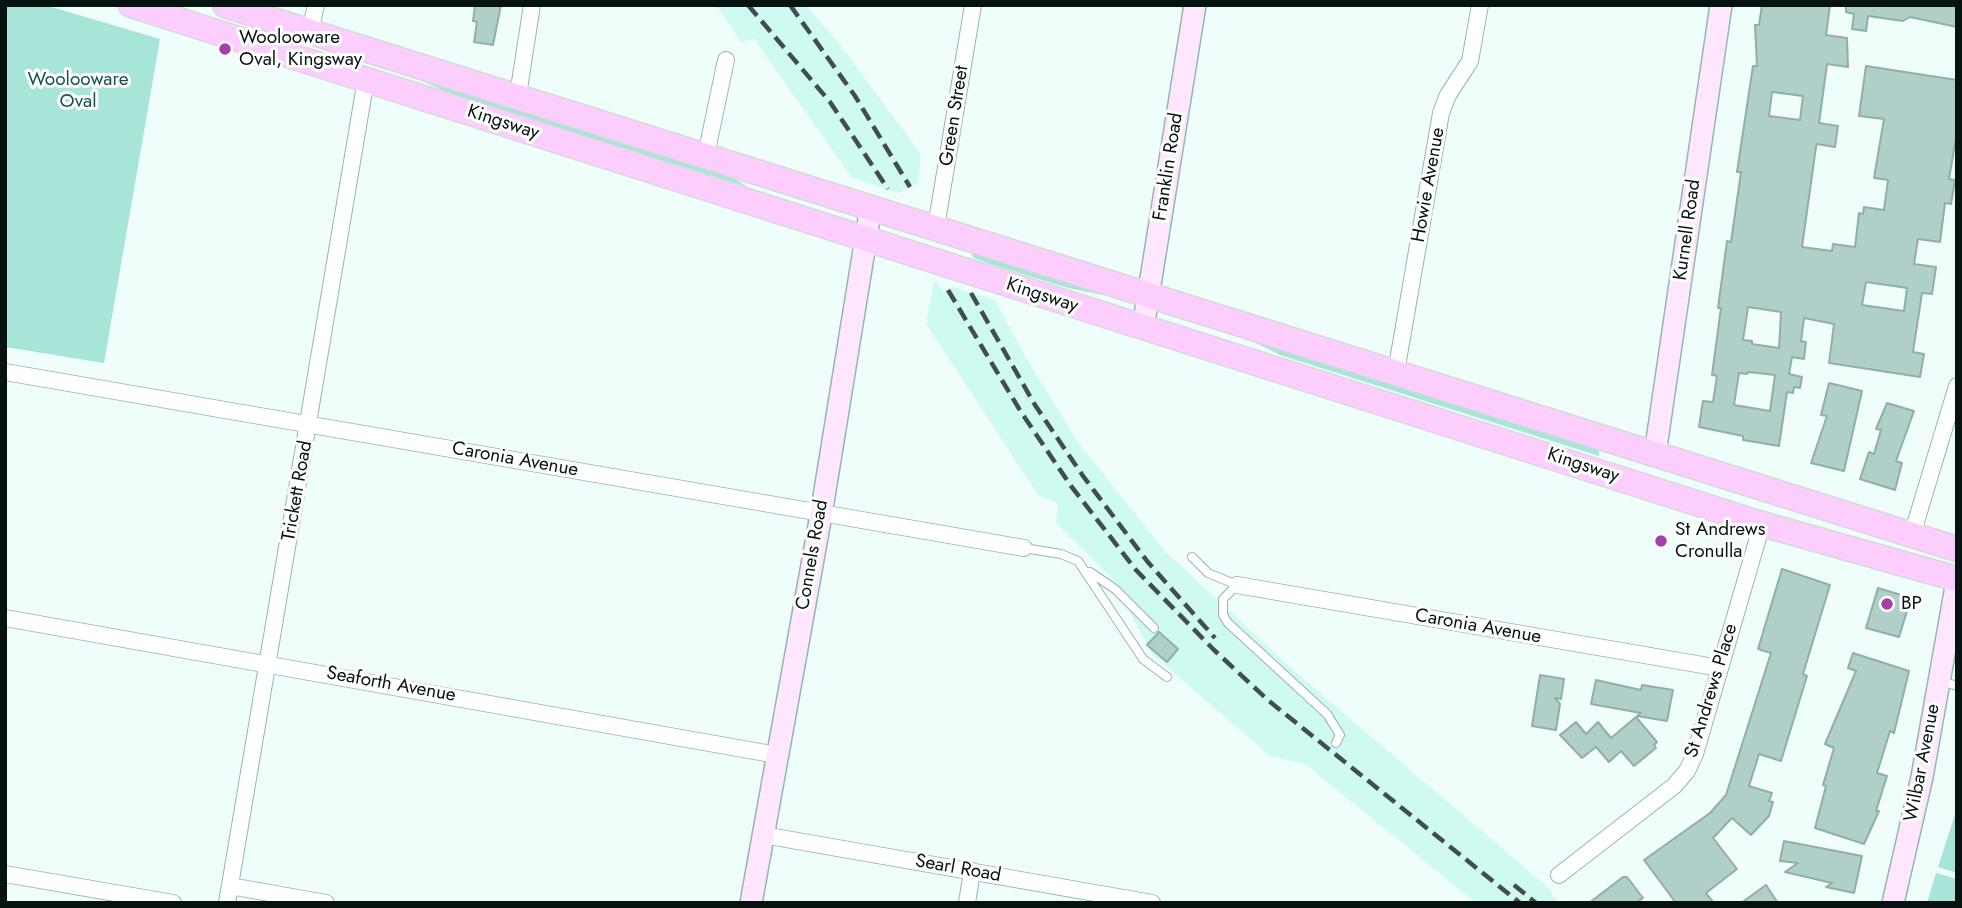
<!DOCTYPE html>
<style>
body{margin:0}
#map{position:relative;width:1962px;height:908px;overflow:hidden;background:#f0fefb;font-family:Jost,sans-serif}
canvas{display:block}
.frame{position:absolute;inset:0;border:7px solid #071310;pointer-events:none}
</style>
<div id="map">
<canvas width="1962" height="908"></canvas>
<div class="frame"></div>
</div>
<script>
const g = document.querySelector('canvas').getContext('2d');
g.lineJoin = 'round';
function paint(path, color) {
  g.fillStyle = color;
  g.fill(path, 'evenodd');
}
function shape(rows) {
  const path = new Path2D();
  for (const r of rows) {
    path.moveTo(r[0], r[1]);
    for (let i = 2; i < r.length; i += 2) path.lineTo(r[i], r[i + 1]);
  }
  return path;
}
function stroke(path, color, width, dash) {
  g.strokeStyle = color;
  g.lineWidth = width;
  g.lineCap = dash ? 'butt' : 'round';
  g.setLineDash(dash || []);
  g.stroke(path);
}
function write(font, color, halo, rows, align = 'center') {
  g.font = font + ' Jost,sans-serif';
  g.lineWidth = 6;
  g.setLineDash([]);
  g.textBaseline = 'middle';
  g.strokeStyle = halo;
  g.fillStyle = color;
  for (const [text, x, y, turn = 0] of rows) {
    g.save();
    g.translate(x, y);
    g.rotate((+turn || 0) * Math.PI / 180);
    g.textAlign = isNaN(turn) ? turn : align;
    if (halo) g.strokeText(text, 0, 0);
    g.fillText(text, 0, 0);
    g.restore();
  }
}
paint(shape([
 [716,5,806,5,838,42,920,153,919,182,899,193,852,178,754,39,741,42],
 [934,280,944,292,953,287,995,300,1025,356,1077,441,1166,552,1291,668,1553,892,1551,895,1561,903,1476,903,1305,764,1270,756,1152,654,1112,578,1056,523,1058,503,1039,496,926,324]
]), '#cefaf1');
paint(shape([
 [5,5,45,5,160,39,104,363,5,347],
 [410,75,730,176,748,187,448,93],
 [969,251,1103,293,1103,295,1068,288,993,265,974,258],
 [1242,336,1599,449,1599,456,1280,355],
 [1957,808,1957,873,1938,867],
 [1936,873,1957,879,1957,903,1927,903]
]), '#a7e5d9');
const building = shape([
 [475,5,501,5,493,45,474,42,477,22,473,21,475,5],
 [1762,5,1830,5,1826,35,1847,38,1848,67,1827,64,1819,123,1838,126,1835,147,1817,144,1816,147,1802,247,1832,251,1833,244,1855,247,1859,213,1863,214,1864,207,1884,210,1888,180,1874,178,1884,119,1859,116,1866,66,1957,80,1957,132,1949,179,1955,180,1951,204,1945,203,1940,242,1918,239,1914,264,1936,267,1932,294,1922,293,1913,352,1924,354,1920,377,1829,363,1834,324,1804,318,1801,341,1806,342,1804,359,1792,357,1789,374,1802,377,1800,388,1794,387,1793,393,1787,392,1779,446,1743,440,1743,436,1699,427,1703,401,1713,402,1717,376,1712,375,1721,308,1718,308,1727,241,1731,242,1741,172,1737,172,1753,66,1757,66,1755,25,1759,25,1762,5],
 [1772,92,1803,96,1800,120,1769,116,1772,92],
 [1866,282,1907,288,1904,311,1862,305,1866,282],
 [1748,307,1781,312,1779,348,1752,344,1752,341,1743,340,1748,307],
 [1748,372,1775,375,1770,411,1734,405,1739,373,1747,374,1748,372],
 [1846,5,1957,5,1957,27,1910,17,1903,21,1868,16,1866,31,1852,29,1854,14,1846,12,1846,5],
 [1829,383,1862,391,1844,471,1811,463,1827,416,1821,415,1829,383],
 [1887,403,1914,411,1896,461,1902,463,1895,490,1860,479,1869,452,1874,454,1881,430,1876,429,1887,403],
 [1782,569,1830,585,1803,674,1807,676,1781,761,1759,754,1749,786,1772,793,1769,801,1773,802,1769,816,1751,835,1732,818,1713,838,1737,869,1706,893,1714,903,1676,903,1644,860,1710,813,1726,795,1771,653,1758,649,1782,569],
 [1878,588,1911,598,1899,637,1866,628,1878,588],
 [1159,632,1178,649,1167,662,1147,645,1159,632],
 [1853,653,1909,671,1894,733,1890,731,1877,773,1887,776,1876,811,1879,811,1864,844,1815,828,1826,786,1823,785,1834,748,1825,744,1856,671,1848,668,1853,653],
 [1540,675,1564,679,1561,699,1555,698,1560,704,1556,730,1532,726,1540,675],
 [1596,680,1641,690,1642,685,1673,690,1667,721,1637,716,1641,713,1591,704,1596,680],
 [1636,717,1657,742,1654,745,1656,748,1634,766,1621,751,1609,762,1596,747,1582,758,1560,735,1576,722,1586,734,1598,722,1611,738,1636,717],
 [1784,841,1862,856,1854,893,1826,887,1832,883,1785,872,1798,863,1780,861,1784,841],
 [1623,877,1627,877,1643,898,1636,903,1589,903,1623,877],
 [1766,885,1778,903,1741,903,1766,885]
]);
paint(building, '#afcfc8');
stroke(building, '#8fafa8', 2);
const lane = shape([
 [1024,548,1061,554,1078,561,1143,659,1167,677],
 [1192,557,1208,573,1237,585],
 [1090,572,1115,589,1154,628],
 [1237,585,1223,599,1223,615,1228,623,1327,714,1340,735,1336,743],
 [1942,681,1957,686]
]);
const street = shape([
 [310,32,316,5],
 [518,95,532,5],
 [706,155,726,60],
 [936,227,973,5],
 [5,372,1024,548],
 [1396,372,1441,113,1448,95,1470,61,1480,5],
 [1912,535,1957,386],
 [1237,585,1720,668],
 [5,618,777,755],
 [763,835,1152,903],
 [5,874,173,903],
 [1559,875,1674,786,1687,771,1695,754,1762,524],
 [230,886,326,903],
 [227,903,366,79],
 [967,903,972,871]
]);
const secondary = shape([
 [1143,328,1195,5],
 [1655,454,1721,5],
 [751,903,821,515,871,207],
 [1893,903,1922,777,1957,581]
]);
const primary = shape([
 [131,5,1762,524,1957,579],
 [225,5,1957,549]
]);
stroke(lane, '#96b6af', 10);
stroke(street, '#96b6af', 18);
stroke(secondary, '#96b6af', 24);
stroke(primary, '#d7d9d9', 27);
stroke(lane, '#fff', 8);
stroke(street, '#fff', 16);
stroke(secondary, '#fee7fe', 21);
stroke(primary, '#fccefd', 24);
stroke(shape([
 [748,5,830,102,888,189],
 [790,5,855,96,910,187],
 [948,290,1021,412,1071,486,1136,570,1213,649,1269,701,1520,903],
 [971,293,1035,405,1083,476,1147,561,1215,638],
 [1514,885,1536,903]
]), '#414e4b', 4.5, [14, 7]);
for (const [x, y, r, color] of [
 [225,49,7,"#a341a8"],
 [1661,541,7,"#a341a8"],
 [1887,604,7,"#a341a8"]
]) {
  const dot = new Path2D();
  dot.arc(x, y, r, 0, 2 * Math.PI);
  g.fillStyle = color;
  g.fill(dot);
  stroke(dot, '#fff', 2.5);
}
write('19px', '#071310', '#fff', [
 ["Woolooware",239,38],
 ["Oval, Kingsway",239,60],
 ["St Andrews",1675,530],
 ["Cronulla",1675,552],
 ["BP",1901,604]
], 'left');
write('19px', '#14544b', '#fff', [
 ["Woolooware",78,80],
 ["Oval",78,102]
]);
write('19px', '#071310', '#fff', [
 ["Green Street",955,116,-81],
 ["Kingsway",503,123,18],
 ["Franklin Road",1169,167,-81],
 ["Howie Avenue",1429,185,-80],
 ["Kurnell Road",1688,230,-82],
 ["Kingsway",1042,296,18],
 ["Caronia Avenue",515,460,10],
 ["Kingsway",1583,466,18],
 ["Trickett Road",298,491,-80],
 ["Connels Road",813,555,-80],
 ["Caronia Avenue",1478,627,10],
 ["Seaforth Avenue",391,685,10],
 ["St Andrews Place",1712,691,-73],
 ["Wilbar Avenue",1923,763,-79],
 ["Searl Road",958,869,10]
]);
</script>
